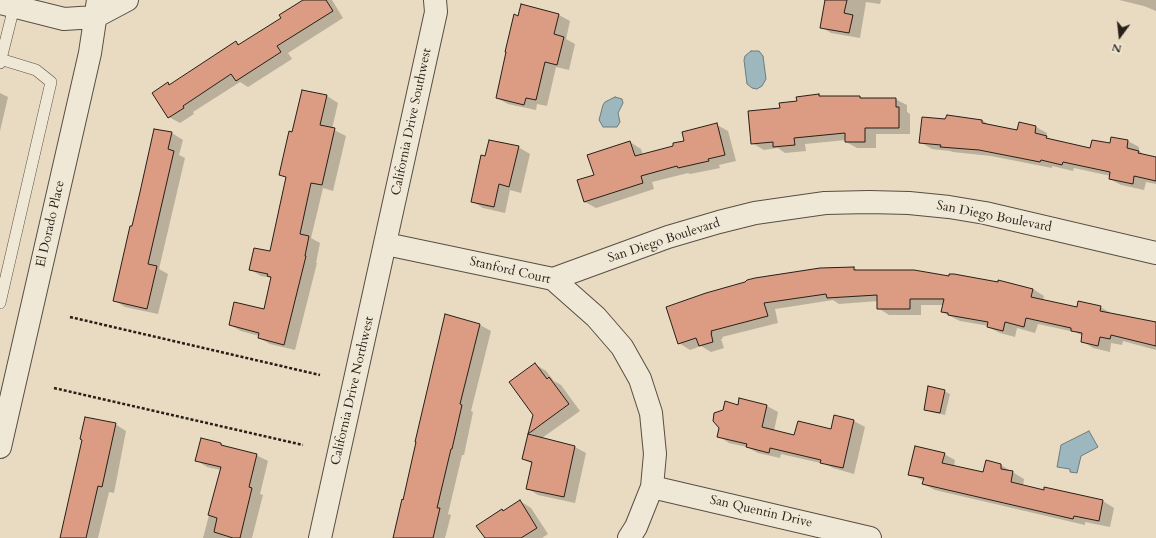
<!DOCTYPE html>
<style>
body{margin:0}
#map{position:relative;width:1156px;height:538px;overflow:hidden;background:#e8dbc2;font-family:Cardo,serif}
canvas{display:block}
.north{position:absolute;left:1100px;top:16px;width:40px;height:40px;-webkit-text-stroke:3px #f0e8d7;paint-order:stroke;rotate:195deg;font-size:11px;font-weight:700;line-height:16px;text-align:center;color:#281f17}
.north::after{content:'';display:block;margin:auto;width:14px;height:18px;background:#281f17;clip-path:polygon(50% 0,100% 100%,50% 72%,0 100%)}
</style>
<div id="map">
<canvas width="1156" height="538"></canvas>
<div class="north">N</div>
</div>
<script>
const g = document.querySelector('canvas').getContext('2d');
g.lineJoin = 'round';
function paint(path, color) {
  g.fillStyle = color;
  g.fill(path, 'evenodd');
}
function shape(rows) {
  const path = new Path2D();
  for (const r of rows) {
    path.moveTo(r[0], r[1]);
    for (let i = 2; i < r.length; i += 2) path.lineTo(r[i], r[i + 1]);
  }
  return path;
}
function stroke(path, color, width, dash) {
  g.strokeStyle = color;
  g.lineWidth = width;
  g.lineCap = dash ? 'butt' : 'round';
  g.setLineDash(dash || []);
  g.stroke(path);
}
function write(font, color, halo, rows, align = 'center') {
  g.font = font + ' Cardo,serif';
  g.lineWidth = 3.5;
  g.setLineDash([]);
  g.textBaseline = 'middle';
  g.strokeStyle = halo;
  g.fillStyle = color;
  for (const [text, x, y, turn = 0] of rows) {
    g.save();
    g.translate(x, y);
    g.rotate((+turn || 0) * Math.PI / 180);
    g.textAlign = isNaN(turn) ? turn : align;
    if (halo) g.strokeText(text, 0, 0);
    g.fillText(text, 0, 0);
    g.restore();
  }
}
const water = shape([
 [751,51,759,51,763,56,766,79,762,86,757,89,752,88,747,84,744,60,745,56,751,51],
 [615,97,622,99,623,103,618,113,620,122,617,127,603,127,599,120,603,105,605,102,615,97],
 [1089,431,1098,447,1081,456,1077,473,1070,472,1070,469,1057,467,1061,445,1089,431]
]);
paint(water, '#9cb8be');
stroke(water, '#6e7b7b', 1);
paint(shape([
 [304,0,332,0,343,18,288,53,292,59,248,87,240,82,193,112,194,114,180,123,169,117,168,84,171,85,236,42,240,45,283,18],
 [836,0,881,0,880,4,866,2,860,38,831,33,821,27],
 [1119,0,1156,0,1156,11,1144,6],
 [521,6,559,15,570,21,566,39,575,44,569,70,556,67,547,106,537,104,536,110,508,104,497,98],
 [303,91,327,96,338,103,332,129,346,136,333,191,323,188,311,238,320,243,316,263,317,263,295,350,270,344,259,338,259,336,241,331,230,325,264,310,272,278,261,276,250,269,270,252,287,178,280,174,293,133],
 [0,93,8,97,0,131],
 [819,95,822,97,860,97,863,99,895,99,907,105,907,112,910,114,910,134,876,134,876,148,857,148,846,142,846,140,805,144,806,151,785,153,778,148,764,150,752,143,781,109,798,102],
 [946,120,982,120,991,126,1018,131,1019,123,1036,127,1047,133,1046,137,1052,141,1091,149,1111,145,1112,138,1128,141,1139,147,1139,151,1146,156,1156,158,1156,184,1146,182,1144,190,1121,185,1110,179,1111,176,1074,168,1073,171,1052,166,1052,168,991,156,953,152,950,151,932,149,920,142],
 [717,125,728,131,736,161,719,165,720,168,690,174,688,173,652,182,654,189,596,208,585,202,595,176,630,142,641,149,643,155,675,147],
 [172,133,183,140,179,155,185,158,159,269,168,274,158,314,125,307,114,300,132,228],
 [518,147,530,154,521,193,510,190,505,213,483,208,472,201,486,157],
 [854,268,859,271,950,277,999,283,999,281,1033,289,1044,296,1043,300,1078,308,1100,307,1111,313,1154,323,1154,321,1156,322,1156,350,1123,341,1122,345,1111,343,1110,352,1093,348,1082,341,1083,336,1075,332,1038,324,1035,333,1017,328,1015,337,1000,333,988,327,989,326,960,321,942,312,943,305,921,305,921,315,889,315,878,308,878,301,839,304,833,300,775,309,778,323,722,337,723,339,721,339,724,348,711,352,701,346,690,350,679,343,667,308],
 [446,315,480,325,491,331,471,411,473,412,464,455,462,455,448,514,451,515,445,538,394,538,404,501],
 [535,364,546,371,554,381,561,385,580,411,542,438,575,447,586,453,575,503,538,495,527,488,533,464,523,459,535,436,530,433,534,415],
 [944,391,950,394,945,415,931,412,926,409],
 [740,399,767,406,778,412,774,431,795,436,832,430,835,416,854,421,865,427,854,474,833,468,825,464,781,454,780,458,758,453,747,447,729,443,718,436,738,406],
 [115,424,126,431,114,493,109,492,98,538,61,538],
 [221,444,228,448,256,455,268,461,260,494,263,495,252,538,203,538,221,470,207,467,196,460],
 [944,454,955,460,954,466,984,473,1001,465,1024,479,1023,486,1044,491,1045,488,1103,501,1114,508,1110,527,1085,522,1085,525,935,490,923,484,924,481,909,474],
 [520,501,531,508,548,534,542,538,486,538,502,510,504,511]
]), '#0003');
const building = shape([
 [303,0,326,0,333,11,277,46,281,52,236,81,231,74,183,106,184,108,168,118,152,93,168,82,169,85,236,41,238,45,281,18,279,15,303,0],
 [825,0,847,0,844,13,853,15,849,33,820,28,825,0],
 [521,4,559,14,554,34,564,37,557,65,545,62,536,100,526,98,524,105,496,98,506,52,505,52,514,14,518,16,521,4],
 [302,90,327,95,320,125,335,128,322,185,311,183,300,234,309,236,305,256,306,256,284,345,258,338,259,333,229,325,234,302,264,309,271,277,267,276,268,274,249,270,254,248,270,251,286,177,279,175,289,131,292,132,302,90],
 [819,94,819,96,860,96,860,98,896,98,896,107,899,107,899,128,865,128,865,142,845,142,845,133,794,138,795,145,773,147,773,142,751,144,748,111,780,108,779,103,797,101,796,97,819,94],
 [947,115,982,120,982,123,1017,130,1019,122,1036,126,1035,133,1047,136,1046,138,1090,148,1092,140,1110,143,1111,137,1128,140,1127,148,1139,151,1138,153,1156,157,1156,181,1134,176,1133,184,1109,179,1110,172,1063,162,1062,165,1041,160,1040,162,979,150,940,147,941,145,919,143,922,117,945,119,947,115],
 [717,123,725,155,708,159,709,161,678,168,677,166,641,176,643,183,584,202,577,180,594,175,587,155,630,141,635,156,673,146,673,143,684,141,682,132,717,123],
 [154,129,172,132,168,149,174,151,148,264,157,266,147,309,113,301,130,226,132,226,140,192,154,129],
 [489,140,519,146,509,187,499,184,494,207,471,202,481,155,485,156,489,140],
 [854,267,854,270,914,270,949,276,949,274,954,274,998,282,998,280,1033,289,1031,297,1077,307,1078,301,1101,306,1100,311,1156,322,1156,346,1111,335,1110,339,1100,337,1098,346,1081,342,1082,333,1071,331,1071,328,1026,318,1024,327,1005,322,1003,331,987,327,988,322,948,315,948,313,941,312,944,299,910,299,910,309,877,309,877,295,827,298,826,294,764,303,768,316,711,331,712,333,711,333,713,342,699,346,696,338,678,344,666,307,706,293,745,282,747,280,755,278,820,268,854,267],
 [445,314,480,324,460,404,462,405,452,449,451,449,437,508,440,508,433,538,393,538,402,499,403,500,416,442,415,442,445,314],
 [535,363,547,379,549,377,569,404,528,434,533,415,509,382,535,363],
 [928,386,945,390,940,413,924,410,928,386],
 [739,398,767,405,762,427,794,435,798,421,831,429,834,415,854,420,843,468,820,463,821,460,770,448,769,453,746,447,747,444,717,437,719,428,713,421,714,413,723,410,725,401,738,405,739,398],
 [85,417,116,423,102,487,98,486,86,538,60,538,82,440,80,439,85,417],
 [528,434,575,446,564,497,526,489,532,462,522,459,528,434],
 [201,438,221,443,221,445,257,454,249,487,252,488,240,538,233,538,214,532,217,518,208,515,221,467,195,461,201,438],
 [915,446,945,453,942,463,983,472,986,460,1001,464,1001,469,1013,471,1011,482,1044,490,1044,487,1103,500,1099,521,1074,516,1073,519,922,484,924,478,908,475,915,446],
 [520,500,537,528,521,538,485,538,476,526,502,509,503,511,520,500]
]);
paint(building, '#db9c83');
stroke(building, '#281f17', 1);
const lane = shape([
 [0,59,36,70,51,82,0,303],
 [0,63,14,7]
]);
const street = shape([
 [0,3,64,19,95,17,127,0],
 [386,244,553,279,596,317,622,347,640,379,651,413,655,454,652,487,636,527,629,538],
 [553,279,668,237,719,222,755,213,825,203,869,202,909,203,949,207,985,213,1156,253],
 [0,447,90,53,98,0],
 [652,487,870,538],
 [320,538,436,12,435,0]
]);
stroke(lane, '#584e42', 12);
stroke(street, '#584e42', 24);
stroke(shape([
 [70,317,320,375],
 [54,388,303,445]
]), '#281f17', 2.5, [3, 2]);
stroke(lane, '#f0e8d7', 11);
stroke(street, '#f0e8d7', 22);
write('13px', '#281f17', '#f0e8d7', [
 ["California Drive Southwest",412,122,-78],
 ["San Diego Boulevard",994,217,11],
 ["El Dorado Place",51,224,-77],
 ["San Diego Boulevard",664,241,-18],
 ["Stanford Court",510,271,13],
 ["California Drive Northwest",353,391,-77],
 ["San Quentin Drive",761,512,13]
]);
</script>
